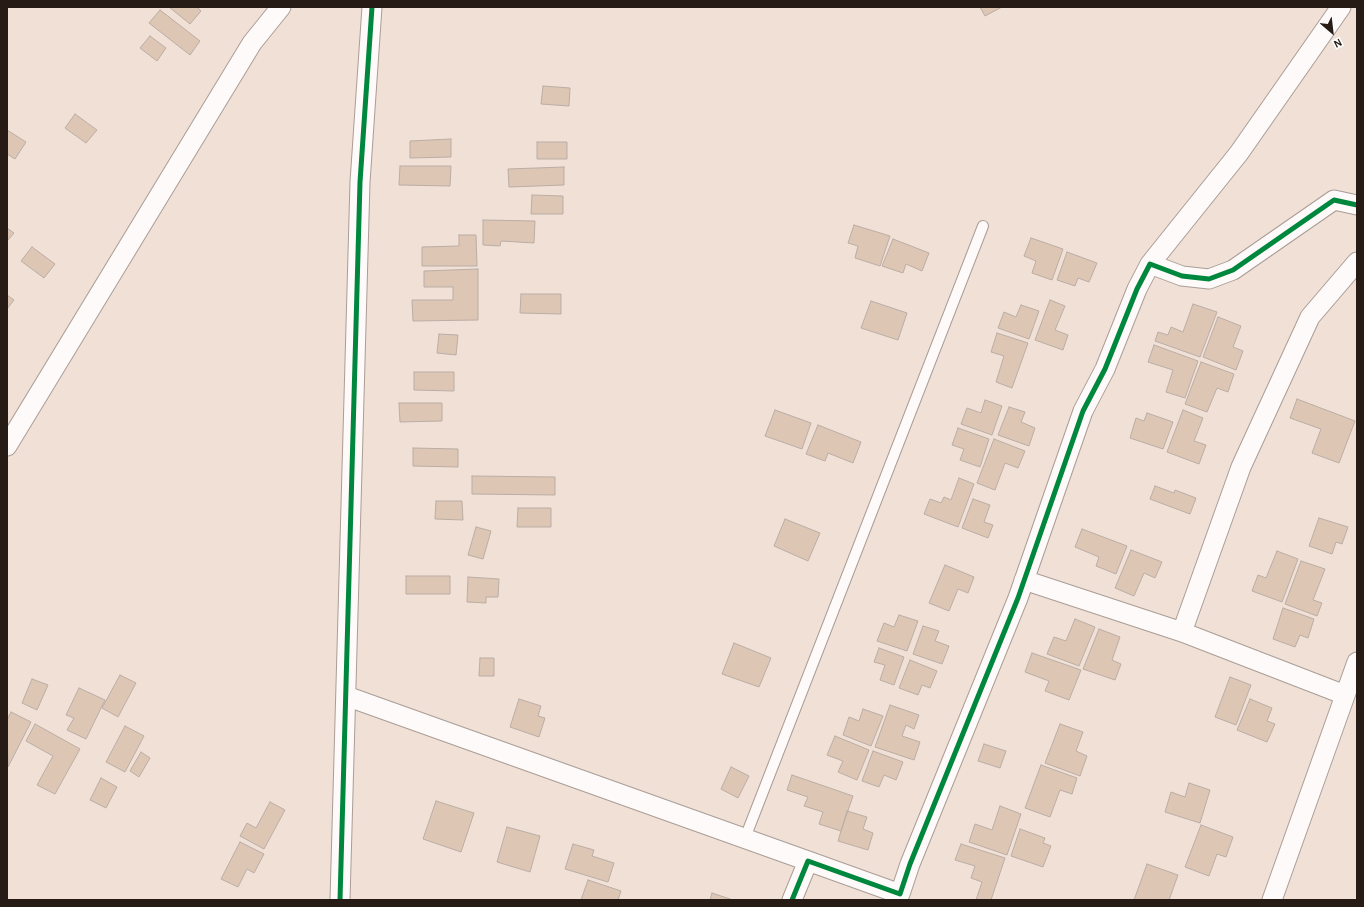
<!DOCTYPE html>
<style>
body{margin:0}
#map{position:relative;width:1364px;height:907px;overflow:hidden;background:#f0e0d6;font-family:"Alegreya Sans",sans-serif}
canvas{display:block}
.frame{position:absolute;inset:0;border:8px solid #261c15;pointer-events:none}
.north{position:absolute;left:1312px;top:12px;width:40px;height:40px;-webkit-text-stroke:3px #fff;paint-order:stroke;rotate:152deg;font-size:11px;font-weight:700;line-height:16px;text-align:center;color:#261c15}
.north::after{content:'';display:block;margin:auto;width:14px;height:18px;background:#261c15;clip-path:polygon(50% 0,100% 100%,50% 72%,0 100%)}
</style>
<div id="map">
<canvas width="1364" height="907"></canvas>
<div class="frame"></div>
<div class="north">N</div>
</div>
<script>
const g = document.querySelector('canvas').getContext('2d');
g.lineJoin = 'round';
function paint(path, color) {
  g.fillStyle = color;
  g.fill(path, 'evenodd');
}
function shape(rows) {
  const path = new Path2D();
  for (const r of rows) {
    path.moveTo(r[0], r[1]);
    for (let i = 2; i < r.length; i += 2) path.lineTo(r[i], r[i + 1]);
  }
  return path;
}
function stroke(path, color, width, dash) {
  g.strokeStyle = color;
  g.lineWidth = width;
  g.lineCap = dash ? 'butt' : 'round';
  g.setLineDash(dash || []);
  g.stroke(path);
}
const building = shape([
 [169,7,197,7,201,11,190,24,169,7],
 [980,7,1002,7,985,16,980,7],
 [160,10,200,41,190,55,149,23,160,10],
 [150,36,166,48,157,61,140,48,150,36],
 [543,86,570,88,569,106,541,104,543,86],
 [75,114,97,130,86,143,65,128,75,114],
 [7,130,26,142,15,159,7,154,7,130],
 [451,139,451,157,410,158,410,141,451,139],
 [537,142,567,142,567,159,537,159,537,142],
 [400,166,451,166,450,186,399,185,400,166],
 [564,167,564,185,509,187,508,169,564,167],
 [532,195,563,196,563,214,531,214,532,195],
 [483,220,535,221,534,243,501,241,500,246,483,245,483,220],
 [854,225,890,236,880,266,855,258,858,246,848,243,854,225],
 [7,228,14,233,7,241,7,228],
 [459,235,476,235,477,266,422,266,422,247,459,246,459,235],
 [1031,238,1063,249,1052,280,1032,273,1036,261,1024,256,1031,238],
 [893,239,929,253,922,271,906,264,903,273,882,266,893,239],
 [32,247,55,264,44,278,21,261,32,247],
 [1067,252,1097,263,1089,282,1078,278,1075,286,1057,280,1067,252],
 [478,269,478,320,413,321,412,300,453,300,453,287,424,287,424,271,478,269],
 [521,294,561,294,561,314,520,313,521,294],
 [7,295,14,300,7,309,7,295],
 [1050,300,1065,306,1055,330,1068,335,1063,350,1035,340,1050,300],
 [871,301,907,313,898,340,861,328,871,301],
 [1193,304,1217,312,1200,357,1155,341,1158,332,1168,335,1171,327,1183,332,1193,304],
 [1021,305,1039,311,1029,339,998,328,1004,312,1016,317,1021,305],
 [1218,317,1241,326,1233,347,1243,351,1236,370,1203,357,1218,317],
 [997,333,1028,343,1012,388,996,382,1004,356,991,352,997,333],
 [439,334,458,335,456,355,437,353,439,334],
 [1154,345,1198,361,1185,398,1166,392,1173,370,1148,362,1154,345],
 [1201,362,1234,374,1228,392,1217,388,1207,412,1185,404,1201,362],
 [414,372,454,372,454,391,414,390,414,372],
 [1297,399,1355,421,1339,463,1312,453,1321,429,1290,418,1297,399],
 [985,400,1002,406,992,435,961,424,967,408,981,413,985,400],
 [399,403,442,403,442,421,400,422,399,403],
 [1009,407,1025,412,1021,422,1035,428,1029,446,998,435,1009,407],
 [775,410,811,423,802,449,765,436,775,410],
 [1183,410,1203,418,1194,441,1206,445,1199,464,1167,452,1183,410],
 [1147,413,1173,422,1163,449,1130,438,1136,418,1144,421,1147,413],
 [818,425,861,442,853,463,828,453,825,461,806,454,818,425],
 [958,428,989,439,980,467,960,460,964,449,952,445,958,428],
 [994,439,1025,451,1018,468,1005,463,995,490,977,483,994,439],
 [413,448,458,449,458,467,413,466,413,448],
 [472,476,555,477,555,495,472,494,472,476],
 [959,478,974,484,958,527,924,514,930,499,941,503,944,497,951,500,959,478],
 [1155,486,1174,493,1175,490,1196,498,1190,514,1150,499,1155,486],
 [973,499,990,505,984,522,993,525,988,538,962,528,973,499],
 [436,501,462,501,463,520,435,519,436,501],
 [518,508,551,508,551,527,517,527,518,508],
 [1319,518,1348,527,1342,544,1336,542,1332,554,1309,546,1319,518],
 [785,519,820,533,808,561,774,546,785,519],
 [476,527,491,531,483,559,468,555,476,527],
 [1082,529,1127,546,1116,574,1096,566,1099,557,1075,547,1082,529],
 [1131,550,1162,562,1155,578,1144,573,1134,596,1115,588,1131,550],
 [1277,551,1298,559,1282,602,1252,591,1258,575,1266,578,1277,551],
 [1301,561,1325,569,1313,600,1322,603,1317,616,1285,604,1301,561],
 [945,565,974,577,968,593,958,589,949,611,929,603,945,565],
 [406,576,450,576,450,594,406,594,406,576],
 [468,577,499,579,498,597,486,597,486,603,467,602,468,577],
 [1283,608,1314,619,1308,638,1300,635,1295,647,1273,639,1283,608],
 [899,615,918,621,907,651,877,641,884,623,894,627,899,615],
 [1075,619,1095,627,1079,666,1047,654,1054,637,1066,641,1075,619],
 [923,626,939,631,935,641,949,646,942,664,913,654,923,626],
 [1099,629,1120,637,1112,660,1121,664,1115,680,1083,669,1099,629],
 [734,643,771,658,759,687,722,674,734,643],
 [879,648,904,657,894,685,880,680,885,665,874,662,879,648],
 [1032,653,1081,670,1069,700,1045,691,1049,681,1025,672,1032,653],
 [480,658,494,658,494,676,479,676,480,658],
 [910,660,937,671,930,688,922,685,918,695,899,688,910,660],
 [120,675,136,683,118,717,102,708,120,675],
 [1230,677,1251,685,1236,725,1215,717,1230,677],
 [32,679,48,685,37,710,22,703,32,679],
 [79,688,105,700,86,739,67,730,74,718,66,715,79,688],
 [519,699,541,706,538,716,545,718,539,737,510,727,519,699],
 [1250,699,1272,708,1267,721,1275,724,1267,742,1237,730,1250,699],
 [890,705,919,715,914,729,906,725,902,736,920,742,914,760,875,747,890,705],
 [863,709,883,716,871,746,843,735,849,717,859,721,863,709],
 [11,712,31,722,8,767,7,720,11,712],
 [35,724,80,749,55,794,37,785,53,756,26,741,35,724],
 [1060,724,1083,732,1076,751,1087,756,1080,776,1045,763,1060,724],
 [125,726,144,736,125,772,106,762,125,726],
 [835,736,869,750,857,780,838,772,843,761,827,755,835,736],
 [984,744,1006,751,1000,768,978,761,984,744],
 [873,751,903,762,896,780,884,775,879,787,862,781,873,751],
 [141,752,150,758,139,777,130,771,141,752],
 [1041,765,1077,778,1072,794,1060,790,1050,817,1025,808,1041,765],
 [731,767,749,776,738,798,721,789,731,767],
 [792,775,853,796,841,831,819,824,823,812,804,806,808,797,787,790,792,775],
 [101,778,117,787,106,808,90,800,101,778],
 [1189,783,1210,790,1200,823,1165,812,1171,792,1185,797,1189,783],
 [436,801,474,813,461,852,423,839,436,801],
 [270,802,285,810,264,849,240,836,247,823,256,828,270,802],
 [1000,806,1021,814,1007,855,969,842,975,824,992,830,1000,806],
 [847,811,867,817,863,829,873,833,868,850,838,841,847,811],
 [1201,825,1233,837,1226,857,1217,854,1209,876,1185,867,1201,825],
 [507,827,540,836,530,872,497,862,507,827],
 [1020,829,1045,838,1043,843,1051,846,1043,867,1011,856,1020,829],
 [240,842,264,854,254,873,247,869,238,887,221,879,240,842],
 [573,844,594,850,592,856,614,863,608,882,565,869,573,844],
 [961,844,1005,858,991,900,976,900,982,882,971,878,975,866,955,860,961,844],
 [1147,864,1178,875,1169,900,1134,900,1147,864],
 [588,880,621,891,618,900,581,900,588,880],
 [712,893,733,900,710,900,712,893]
]);
paint(building, '#ddc6b4');
stroke(building, '#baada6', 1);
const lane = shape([
 [745,838,983,226]
]);
const street = shape([
 [1150,264,1239,153,1341,7],
 [7,446,252,43,281,7],
 [1024,580,1182,632,1345,695],
 [1182,632,1241,467,1310,317,1357,262],
 [346,696,808,861],
 [340,900,360,182,372,7],
 [792,900,808,861,900,894,910,864,1018,598,1083,411,1105,369,1137,289,1150,264,1182,276,1209,279,1233,270,1334,200,1357,205],
 [1272,900,1357,662]
]);
stroke(lane, '#aa9d96', 12);
stroke(street, '#aa9d96', 21);
stroke(lane, '#fdfaf9', 10);
stroke(street, '#fdfaf9', 19);
stroke(shape([
 [340,900,360,182,372,7],
 [792,900,808,861,900,894,910,864,1018,598,1083,411,1105,369,1137,289,1150,264,1182,276,1209,279,1233,270,1334,200,1357,205]
]), '#00873e', 5);
</script>
